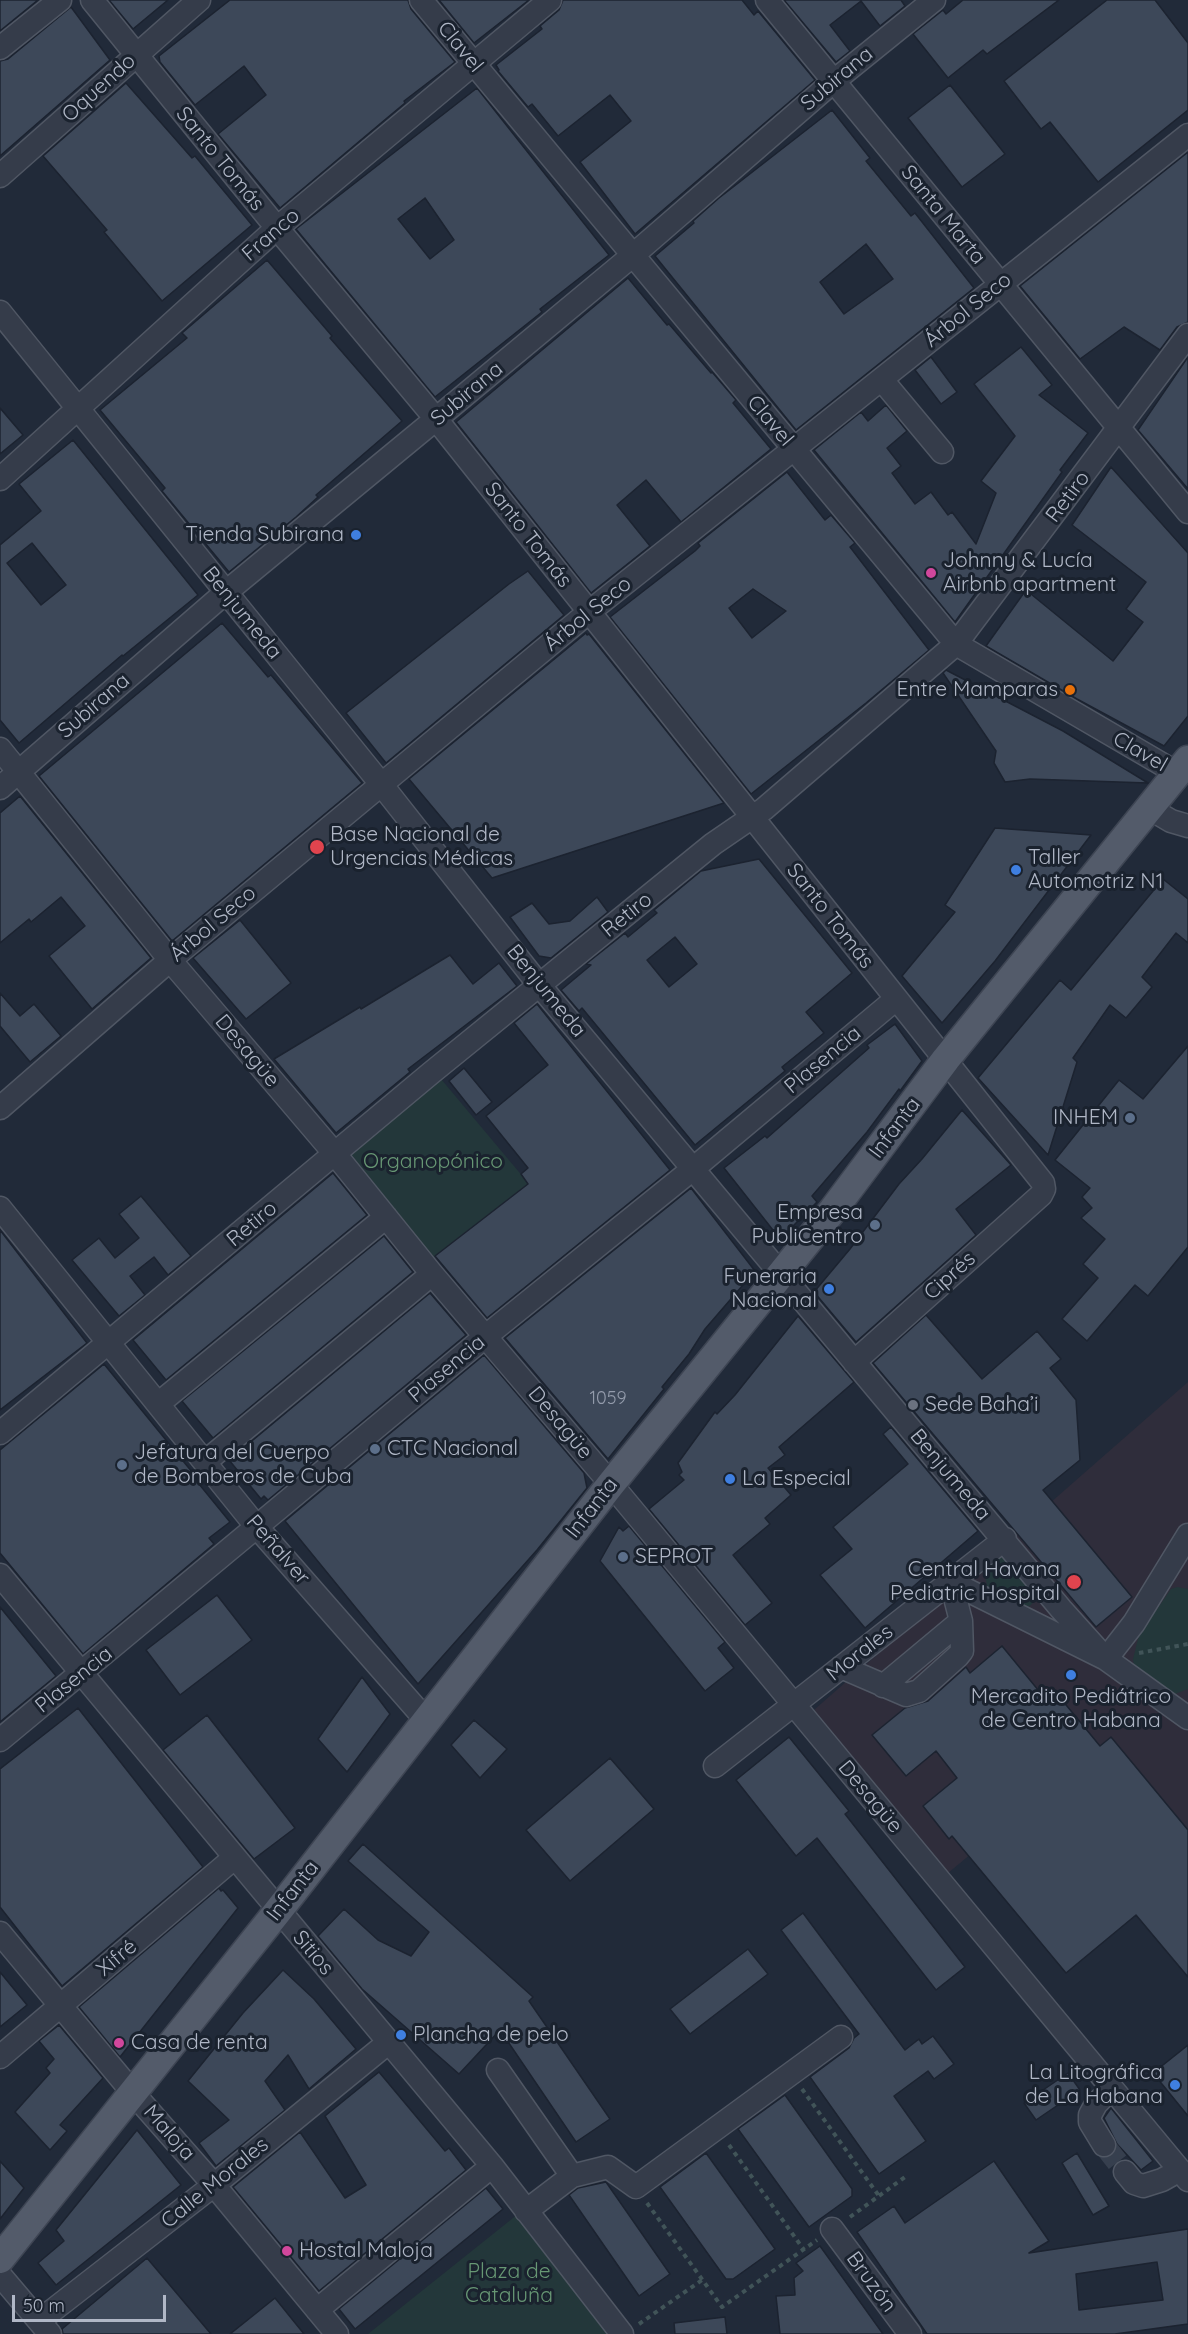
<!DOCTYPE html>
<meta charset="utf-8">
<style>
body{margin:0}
#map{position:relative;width:1188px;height:2334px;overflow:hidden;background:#212a39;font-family:Quicksand,sans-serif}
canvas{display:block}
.scale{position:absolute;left:12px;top:2295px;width:154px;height:27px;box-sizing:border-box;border:3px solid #b0b7c6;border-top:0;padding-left:8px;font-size:18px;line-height:21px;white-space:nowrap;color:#b0b7c6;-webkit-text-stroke:4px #1a222e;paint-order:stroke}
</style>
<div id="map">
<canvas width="1188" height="2334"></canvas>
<div class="scale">50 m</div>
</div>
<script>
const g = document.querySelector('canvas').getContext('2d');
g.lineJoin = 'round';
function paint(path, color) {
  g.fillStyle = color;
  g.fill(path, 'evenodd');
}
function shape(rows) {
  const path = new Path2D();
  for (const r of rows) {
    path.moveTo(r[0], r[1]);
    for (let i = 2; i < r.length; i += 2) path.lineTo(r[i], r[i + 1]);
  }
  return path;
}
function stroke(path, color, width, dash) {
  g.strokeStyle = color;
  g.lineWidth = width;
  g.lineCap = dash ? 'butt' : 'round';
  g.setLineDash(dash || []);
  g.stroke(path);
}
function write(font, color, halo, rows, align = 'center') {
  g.font = font + ' Quicksand,sans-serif';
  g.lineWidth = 6;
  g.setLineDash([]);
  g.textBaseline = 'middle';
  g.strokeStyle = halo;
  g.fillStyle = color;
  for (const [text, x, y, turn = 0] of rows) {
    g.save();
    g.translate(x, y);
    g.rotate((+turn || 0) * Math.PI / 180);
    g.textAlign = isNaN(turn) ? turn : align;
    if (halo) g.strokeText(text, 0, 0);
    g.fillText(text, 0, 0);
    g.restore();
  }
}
paint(shape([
 [1188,1382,1188,1830,1111,1738,948,1873,814,1710]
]), '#2f2d3b');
paint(shape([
 [441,1079,529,1184,433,1258,350,1153],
 [1001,1556,1034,1593,1036,1599,1030,1606,1026,1607,987,1586,984,1570,987,1564],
 [1177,1587,1188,1589,1188,1689,1175,1694,1165,1694,1134,1666,1133,1659,1139,1635,1171,1589],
 [518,2214,610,2334,368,2334]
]), '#23373a');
const building = shape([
 [0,0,38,0,0,31,0,0],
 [109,0,168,0,133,29,109,0],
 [230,0,408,0,411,9,455,62,404,101,405,103,387,118,280,208,218,134,266,95,244,66,195,105,160,62,159,56,230,0],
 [439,0,529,0,474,43,439,0],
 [563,0,742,0,754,15,758,11,815,80,635,234,580,162,631,121,610,95,558,136,532,104,528,107,498,71,499,70,496,65,542,29,540,26,559,10,563,0],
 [784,0,901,0,905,6,880,26,861,1,830,25,850,51,836,62,784,0],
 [963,0,1059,0,987,54,983,50,948,78,913,34,943,10,946,14,963,0],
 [1107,0,1155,0,1188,43,1188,110,1098,182,1050,122,1041,129,1004,81,1107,0],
 [71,7,110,60,0,156,0,61,8,59,71,7],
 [126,83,192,158,195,156,252,225,162,301,104,232,107,230,43,156,126,83],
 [950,85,1005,154,962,187,908,118,950,85],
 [477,88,609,255,540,309,542,312,435,397,296,229,477,88],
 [425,198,454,240,430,259,398,219,425,198],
 [832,110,870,158,866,161,911,216,915,213,974,288,796,430,655,256,694,223,693,221,719,198,832,110],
 [866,244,893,279,844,314,820,282,866,244],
 [1188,152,1188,322,1177,327,1160,350,1124,327,1080,359,1020,286,1188,152],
 [267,260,332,336,330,338,402,421,316,495,318,497,296,517,229,572,162,491,165,488,100,410,187,338,182,333,267,260],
 [628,278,667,325,669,324,711,373,712,372,736,400,733,403,771,449,681,522,646,480,617,505,650,546,591,593,456,422,628,278],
 [1021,347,1052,385,1039,395,1088,433,1060,470,1062,472,955,622,814,450,861,412,868,421,886,405,907,431,887,448,901,466,892,473,915,504,931,492,948,515,952,512,976,544,996,493,981,481,1015,436,974,384,1021,347],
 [931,357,957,392,941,404,915,370,931,357],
 [1188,357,1188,489,1138,430,1188,357],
 [0,408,23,435,0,454,0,408],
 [73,440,198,595,123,656,122,655,19,743,0,720,0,545,41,511,19,484,73,440],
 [32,543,66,585,41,605,7,563,32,543],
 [1111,467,1188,553,1188,716,1164,746,1077,699,986,646,1026,590,1113,661,1143,622,1126,609,1146,582,1072,525,1111,467],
 [787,472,825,520,831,515,855,543,850,547,929,650,866,703,751,794,610,617,695,551,700,546,698,543,787,472],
 [753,589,786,611,752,638,729,608,753,589],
 [528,571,564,615,386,763,346,713,509,584,528,571],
 [222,623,268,677,271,675,362,783,172,941,39,776,222,623],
 [586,633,587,635,589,634,724,803,492,878,409,779,586,633],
 [946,670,1063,731,1148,783,1030,779,1005,782,994,763,996,751,943,673,946,670],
 [20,796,151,958,92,1009,49,956,85,926,61,897,31,922,29,919,0,943,0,813,20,796],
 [995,828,1091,835,995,961,942,1023,902,976,955,912,945,905,995,828],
 [759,859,852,973,806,1012,824,1033,782,1067,785,1071,695,1145,582,1008,579,1011,561,990,591,965,586,964,625,933,628,937,657,913,654,910,701,871,759,859],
 [675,937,697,964,669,987,647,960,675,937],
 [1163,879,1188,899,1188,943,1176,933,1142,977,1152,987,1126,1018,1110,1005,1073,1058,1077,1062,1048,1155,978,1078,1060,980,1071,990,1163,879],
 [597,897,608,912,551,958,539,956,510,917,532,903,549,924,570,921,597,897],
 [240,920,291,983,246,1019,193,958,240,920],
 [450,955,473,984,499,963,517,986,408,1069,410,1072,336,1133,274,1059,360,1007,361,1009,450,955],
 [0,993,20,1016,34,1004,61,1036,30,1062,0,1026,0,993],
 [537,1004,670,1170,487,1318,435,1256,528,1184,521,1174,528,1168,486,1116,548,1065,514,1023,537,1004],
 [895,1024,922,1061,900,1091,899,1089,867,1132,812,1196,817,1202,780,1239,724,1168,765,1136,767,1138,869,1048,867,1045,895,1024],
 [1188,1046,1188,1247,1148,1296,1135,1285,1087,1341,1062,1319,1098,1278,1083,1264,1105,1239,1081,1218,1092,1208,1082,1197,1090,1188,1055,1160,1119,1080,1143,1099,1188,1046],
 [464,1068,492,1102,476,1115,449,1081,464,1068],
 [962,1110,1011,1165,956,1209,976,1235,856,1342,814,1292,850,1249,899,1184,922,1159,962,1110],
 [333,1173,367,1215,166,1380,133,1340,333,1173],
 [691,1188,755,1271,705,1329,689,1354,662,1387,664,1389,608,1459,505,1338,691,1188],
 [141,1196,191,1256,168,1275,154,1257,130,1276,145,1295,119,1316,72,1260,99,1238,115,1258,139,1238,119,1214,141,1196],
 [0,1230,87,1343,0,1410,0,1230],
 [384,1236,413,1272,213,1438,182,1401,384,1236],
 [430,1293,466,1335,268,1500,264,1496,261,1499,229,1460,430,1293],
 [926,1315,982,1379,1037,1331,1061,1359,1050,1368,1076,1400,1080,1460,1043,1490,1132,1597,1096,1627,873,1363,926,1315],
 [798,1316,854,1382,779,1447,785,1455,768,1468,791,1495,765,1518,770,1524,733,1555,772,1603,745,1625,649,1509,684,1480,679,1475,682,1472,678,1463,715,1412,717,1414,735,1395,798,1316],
 [484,1355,584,1473,587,1488,537,1550,418,1684,285,1521,484,1355],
 [104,1364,201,1483,199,1484,230,1522,209,1538,214,1544,83,1654,0,1553,0,1450,104,1364],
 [891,1427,978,1531,865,1628,820,1575,852,1549,833,1527,908,1464,883,1434,891,1427],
 [629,1526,725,1642,718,1648,734,1668,705,1691,600,1561,619,1527,623,1531,629,1526],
 [217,1595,252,1640,180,1695,146,1650,217,1595],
 [0,1607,56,1676,0,1722,0,1607],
 [1002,1646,1048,1702,1057,1694,1100,1746,1111,1737,1188,1830,1188,1977,1136,1915,1066,1973,952,1836,949,1839,923,1806,957,1778,936,1751,906,1776,872,1735,905,1708,928,1701,966,1667,970,1673,1002,1646],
 [362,1677,390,1714,347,1772,318,1739,362,1677],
 [78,1708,203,1867,62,1986,0,1907,0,1769,78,1708],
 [207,1715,295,1828,254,1859,163,1750,207,1715],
 [474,1720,507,1749,480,1778,451,1745,474,1720],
 [789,1737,849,1811,845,1814,965,1967,936,1990,817,1838,796,1856,736,1780,789,1737],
 [610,1758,654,1809,570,1881,526,1830,610,1758],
 [363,1844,533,1997,529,2001,610,2119,576,2142,500,2030,459,2074,362,1989,318,1936,344,1909,378,1940,411,1956,429,1932,348,1861,363,1844],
 [219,1888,221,1891,223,1890,238,1908,120,2057,79,2007,219,1888],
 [803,1913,905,2050,919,2039,922,2044,933,2036,954,2064,934,2079,928,2071,894,2096,926,2141,879,2174,810,2077,849,2048,854,2038,859,2034,781,1930,803,1913],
 [748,1949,768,1974,690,2034,670,2009,748,1949],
 [283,1970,314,1999,356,2049,309,2089,288,2055,265,2081,285,2110,216,2166,199,2143,229,2120,188,2081,243,2013,283,1970],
 [0,1972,27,2005,0,2027,0,1972],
 [59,2025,103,2078,60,2125,67,2131,50,2150,15,2112,50,2073,46,2068,54,2059,39,2041,59,2025],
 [1188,2045,1188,2116,1153,2073,1188,2045],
 [379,2072,445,2151,449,2148,466,2170,319,2291,233,2187,300,2132,345,2198,366,2185,325,2116,379,2072],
 [1068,2073,1080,2090,1036,2120,1024,2103,1068,2073],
 [785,2095,852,2189,852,2196,809,2227,738,2129,785,2095],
 [1111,2108,1153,2161,1141,2170,1117,2144,1104,2118,1111,2108],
 [137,2130,181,2185,56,2285,38,2263,64,2241,56,2230,137,2130],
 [706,2153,775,2249,733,2279,726,2279,660,2187,706,2153],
 [1077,2153,1109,2206,1093,2215,1062,2163,1077,2153],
 [0,2161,24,2188,0,2219,0,2161],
 [994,2161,1049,2241,1029,2253,1188,2229,1188,2324,1115,2334,927,2334,857,2232,894,2206,905,2223,994,2161],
 [1157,2262,1163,2300,1079,2310,1076,2274,1157,2262],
 [606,2182,670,2274,639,2296,569,2195,578,2188,606,2182],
 [486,2188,503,2209,355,2329,339,2309,486,2188],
 [820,2246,883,2334,780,2334,776,2296,795,2295,794,2278,803,2271,796,2263,820,2246],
 [147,2258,211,2334,63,2334,62,2329,147,2258],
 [275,2298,304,2334,230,2334,275,2298],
 [725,2317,727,2334,675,2334,674,2323,725,2317]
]);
paint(building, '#3d4859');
stroke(building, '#1c2330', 1.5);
stroke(shape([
 [1104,2145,1125,2172]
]), '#363f4e', 22, [22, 11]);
const minor = shape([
 [92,0,277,228,436,419,1043,1183,1044,1189,1041,1195,854,1362],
 [421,0,956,644,1177,773],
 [767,0,1188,512],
 [0,48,60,0],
 [0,176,199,0],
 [0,312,381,784,540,986,1061,1609,1106,1659,1134,1623,1188,1535],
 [882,380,942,452],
 [0,479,277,228,550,0],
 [0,749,170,960,335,1154,432,1274,611,1484,1188,2180],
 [0,788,225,593,436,419,632,256,834,81,934,0],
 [1149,808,1171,821,1188,826],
 [0,1108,170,960,589,612,1188,135],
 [0,1208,256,1526,426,1720],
 [158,1404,386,1217],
 [0,1433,431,1073,713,844,764,809,956,644,1188,335],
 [205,1462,432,1274],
 [0,1575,492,2166,622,2334],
 [951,1582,1106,1659,1188,1718],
 [841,1667,906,1695,919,1691,958,1656,962,1651,961,1621,951,1582],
 [883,1686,961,1621],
 [0,1740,486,1336,694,1168,896,999],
 [715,1766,1005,1539],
 [0,1933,134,2094,214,2185,337,2334],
 [0,2057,234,1858],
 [498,2070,572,2176,526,2211],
 [1104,2145,1090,2122,1090,2115,1096,2104,1112,2088],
 [1125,2172,1134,2183,1143,2186,1162,2180,1180,2170],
 [572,2176,608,2167,636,2187,841,2037],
 [832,2229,910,2334],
 [0,2275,50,2334],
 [317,2310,492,2166],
 [39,2321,214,2185,389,2042]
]);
const major = shape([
 [0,2259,278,1911,611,1484,833,1210,946,1059,1188,760]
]);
stroke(minor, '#505764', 25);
stroke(major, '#3e4553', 31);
stroke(shape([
 [1139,1653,1188,1644],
 [802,2089,879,2196],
 [729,2145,804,2250],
 [647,2203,722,2307,817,2240],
 [850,2217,905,2177],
 [639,2324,702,2280]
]), '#415458', 4, [4.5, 4.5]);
stroke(minor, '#353c4a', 22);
stroke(major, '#535b6a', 28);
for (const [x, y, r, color] of [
 [356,535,6,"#3f7fe0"],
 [931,573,6,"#d1479c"],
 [1070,690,6,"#e8710a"],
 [317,847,8,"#e0444e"],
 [1016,870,6,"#3f7fe0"],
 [1130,1118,6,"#5c6f8a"],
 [875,1225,6,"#5c6f8a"],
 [829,1289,6,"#3f7fe0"],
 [913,1405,6,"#6b7280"],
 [375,1449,6,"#5c6f8a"],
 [122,1465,6,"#5c6f8a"],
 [730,1479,6,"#3f7fe0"],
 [623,1557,6,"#5c6f8a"],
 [1074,1582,8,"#e0444e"],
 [1071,1675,6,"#3f7fe0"],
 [401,2035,6,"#3f7fe0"],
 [119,2043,6,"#d1479c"],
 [1175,2085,6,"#3f7fe0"],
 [287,2251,6,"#d1479c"]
]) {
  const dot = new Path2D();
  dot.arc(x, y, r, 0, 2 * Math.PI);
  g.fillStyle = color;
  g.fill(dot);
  stroke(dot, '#1a222e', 2);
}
write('18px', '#939bab', null, [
 ["1059",608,1399]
]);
write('21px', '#b0b7c6', '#1a222e', [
 ["Clavel",460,47,51],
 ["Subirana",837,79,-40],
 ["Oquendo",99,88,-42],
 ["Santo Tomás",220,159,51],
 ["Santa Marta",943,215,51],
 ["Franco",271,235,-41],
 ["Árbol Seco",968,310,-39],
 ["Subirana",467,394,-40],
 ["Clavel",770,421,50],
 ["Retiro",1068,497,-53],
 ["Santo Tomás",528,535,52],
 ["Benjumeda",242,613,51],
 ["Árbol Seco",588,614,-39],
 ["Subirana",94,706,-41],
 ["Clavel",1140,752,30],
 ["Retiro",627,915,-39],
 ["Santo Tomás",830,916,52],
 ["Árbol Seco",213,924,-40],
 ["Benjumeda",546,991,51],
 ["Desagüe",247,1051,50],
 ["Plasencia",823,1060,-40],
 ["Infanta",895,1128,-53],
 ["Retiro",252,1224,-40],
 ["Ciprés",950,1276,-42],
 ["Plasencia",447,1369,-40],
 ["Desagüe",560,1423,50],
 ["Benjumeda",950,1475,50],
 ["Infanta",592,1508,-52],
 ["Peñalver",278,1550,49],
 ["Morales",860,1653,-38],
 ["Plasencia",74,1680,-39],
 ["Desagüe",870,1797,50],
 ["Infanta",293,1891,-52],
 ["Sitios",313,1953,50],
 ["Xifré",117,1958,-40],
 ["Maloja",169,2133,49],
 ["Calle Morales",215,2183,-39],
 ["Bruzón",871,2282,54]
]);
write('21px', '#b0b7c6', '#1a222e', [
 ["Tienda Subirana",344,535,"right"],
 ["Johnny & Lucía",943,561],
 ["Airbnb apartment",943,585],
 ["Entre Mamparas",1058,690,"right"],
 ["Base Nacional de",330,835],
 ["Urgencias Médicas",330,859],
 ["Taller",1028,858],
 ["Automotriz N1",1028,882],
 ["INHEM",1118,1118,"right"],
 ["Empresa",863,1213,"right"],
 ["PubliCentro",863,1237,"right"],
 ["Funeraria",817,1277,"right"],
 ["Nacional",817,1301,"right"],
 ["Sede Baha’i",925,1405],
 ["CTC Nacional",387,1449],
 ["Jefatura del Cuerpo",134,1453],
 ["de Bomberos de Cuba",134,1477],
 ["La Especial",742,1479],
 ["SEPROT",635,1557],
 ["Central Havana",1060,1570,"right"],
 ["Pediatric Hospital",1060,1594,"right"],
 ["Mercadito Pediátrico",1071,1697,"center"],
 ["de Centro Habana",1071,1721,"center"],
 ["Plancha de pelo",413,2035],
 ["Casa de renta",131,2043],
 ["La Litográfica",1163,2073,"right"],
 ["de La Habana",1163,2097,"right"],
 ["Hostal Maloja",299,2251]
], 'left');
write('21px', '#679774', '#1a222e', [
 ["Organopónico",433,1162],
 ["Plaza de",509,2272],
 ["Cataluña",509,2296]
]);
</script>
